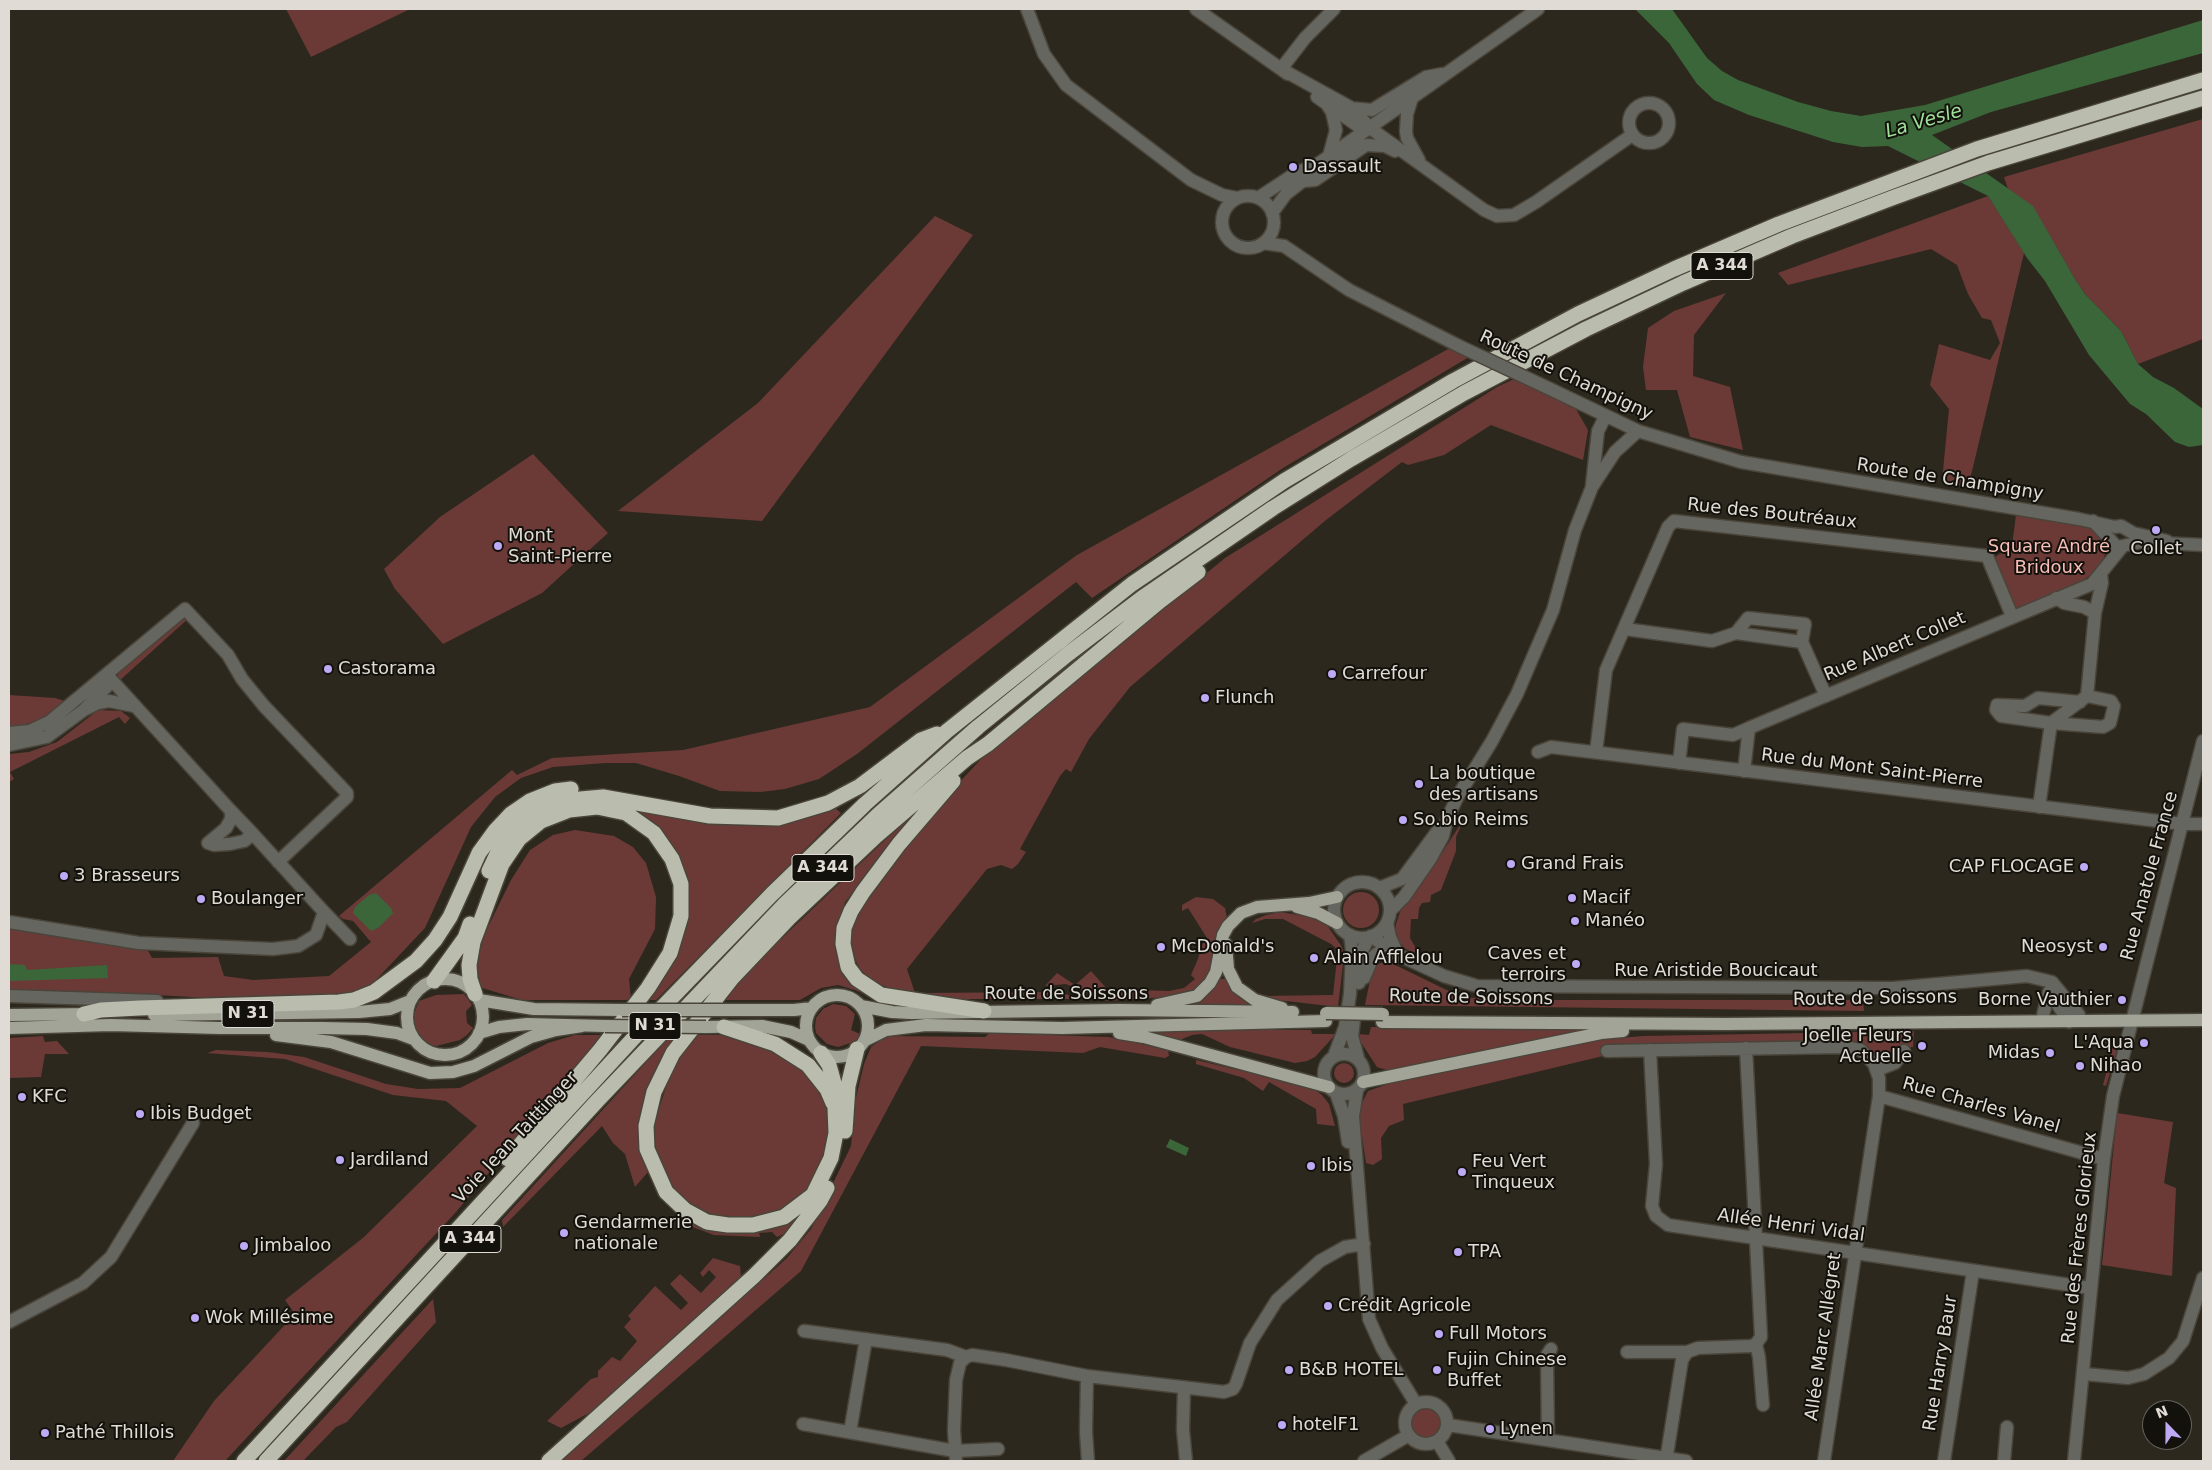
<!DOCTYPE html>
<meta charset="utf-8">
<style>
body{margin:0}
#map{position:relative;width:2212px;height:1470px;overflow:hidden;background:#2d281d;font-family:"DejaVu Sans",sans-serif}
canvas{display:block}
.frame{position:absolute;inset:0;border:10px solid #e0dcd5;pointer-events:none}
.north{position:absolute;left:2142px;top:1400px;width:50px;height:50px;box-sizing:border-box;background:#13110c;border:1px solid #65625c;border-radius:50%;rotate:338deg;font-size:14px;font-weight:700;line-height:20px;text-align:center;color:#e0dcd5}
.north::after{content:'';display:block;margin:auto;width:18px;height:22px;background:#bea9f4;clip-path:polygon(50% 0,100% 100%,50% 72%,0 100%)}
</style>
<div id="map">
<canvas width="2212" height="1470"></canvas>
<div class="frame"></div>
<div class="north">N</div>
</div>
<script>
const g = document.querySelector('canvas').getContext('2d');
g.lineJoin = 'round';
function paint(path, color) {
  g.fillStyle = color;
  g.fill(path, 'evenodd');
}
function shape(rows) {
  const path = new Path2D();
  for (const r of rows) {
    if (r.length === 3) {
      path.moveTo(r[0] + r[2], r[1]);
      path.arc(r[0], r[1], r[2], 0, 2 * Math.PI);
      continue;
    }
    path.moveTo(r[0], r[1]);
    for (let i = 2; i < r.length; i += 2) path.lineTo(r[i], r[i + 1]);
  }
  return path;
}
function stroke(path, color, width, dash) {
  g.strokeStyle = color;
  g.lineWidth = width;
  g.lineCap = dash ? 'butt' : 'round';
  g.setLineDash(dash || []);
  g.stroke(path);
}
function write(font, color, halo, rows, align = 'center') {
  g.font = font + ' "DejaVu Sans",sans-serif';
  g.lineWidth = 4;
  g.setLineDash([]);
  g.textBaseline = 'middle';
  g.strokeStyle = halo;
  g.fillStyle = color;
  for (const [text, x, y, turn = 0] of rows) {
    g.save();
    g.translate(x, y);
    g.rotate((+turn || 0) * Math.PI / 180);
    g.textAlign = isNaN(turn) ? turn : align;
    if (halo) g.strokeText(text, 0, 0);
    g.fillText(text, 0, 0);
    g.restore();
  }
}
paint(shape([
 [286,9,410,9,311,57],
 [2203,119,2203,339,2138,364,2121,331,2085,294,2075,279,2033,207,2008,189,2004,177],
 [1988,196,2024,253,1968,488,1942,481,1949,409,1930,385,1939,344,1990,360,2000,343,1991,320,1982,318,1968,294,1957,265,1931,249,1788,285,1778,273],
 [935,216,973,235,762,521,618,511,758,403],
 [1726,293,1694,335,1693,376,1730,387,1743,450,1690,437,1677,390,1646,390,1643,367,1648,328,1674,311],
 [1450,348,1469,357,1283,468,1092,598,1076,582,857,754,819,779,785,789,760,792,720,791,679,776,636,763,605,763,553,767,521,778,495,797,471,827,425,928,373,983,349,994,269,1001,136,994,9,990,9,929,147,949,152,958,218,957,224,976,253,980,329,976,371,942,353,921,343,919,339,916,512,770,517,775,552,758,683,750,870,707,1077,555],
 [1514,379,1576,409,1588,430,1583,460,1491,425,1444,455,1408,465,1402,462,1326,520,1130,687,1089,739,1071,772,1066,769,1060,776,1020,849,1026,852,1018,864,1012,869,1001,865,987,869,907,969,915,993,1059,992,1082,999,928,999,891,989,871,980,860,969,853,955,851,942,853,922,864,899,937,806,984,756,1225,558,1497,387],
 [533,454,608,533,542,593,443,644,395,589,384,569,440,517],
 [2016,515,2091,526,2107,547,2103,561,2092,574,2073,587,2017,610,1995,557,2012,546],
 [182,617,190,617,118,682,118,671],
 [9,695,55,698,68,702,45,719,25,728,9,729],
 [98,710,121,711,130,718,125,724,119,717,10,772,14,779,9,782,9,754,29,752,57,742],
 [835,808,841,813,656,1000,645,1000,673,956,679,863,626,809,742,826,778,825],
 [1464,819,1456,837,1456,851,1441,890,1431,895,1430,902,1422,903,1419,908,1418,919,1411,919,1410,938,1421,957,1404,948,1396,937,1396,924,1401,909,1417,891],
 [906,820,908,824,845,902,837,928,837,944,884,1003,855,990,838,985,821,988,800,1000,724,1000,758,961],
 [575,830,614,836,633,847,646,863,656,897,655,929,629,979,631,1000,522,1000,479,987,476,969,478,955,486,931,511,880,530,850,553,835],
 [1361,910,18],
 [1196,897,1213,899,1225,908,1227,918,1221,925,1215,942,1211,970,1201,988,1181,996,1107,1001,1066,984,1045,986,1057,973,1075,985,1091,971,1107,989,1169,991,1184,988,1195,979,1191,975,1198,959,1201,946,1207,938,1188,908,1182,911,1182,905],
 [1280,912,1311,917,1327,925,1342,947,1344,956,1338,1007,1260,998,1249,993,1232,970,1236,969,1237,976,1244,984,1252,992,1261,996,1333,995,1338,950,1331,944,1283,919,1265,919,1252,923,1256,919,1266,915],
 [1387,961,1461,997,1513,1000,1863,1000,1864,1011,1365,1005,1371,975,1378,964],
 [1217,979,1227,979,1238,996,1255,1008,1193,1007,1204,999],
 [464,994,472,1005,466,1011,467,1023,473,1028,467,1035,460,1040,436,1046,425,1043,413,1025,414,1014,419,1001,436,995],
 [833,1004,846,1006,855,1014,851,1030,860,1034,857,1041,838,1047,827,1044,816,1033,815,1027,816,1018,823,1009],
 [1371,1027,1602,1029,1390,1071,1377,1067,1360,1041,1358,1034,1369,1035],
 [1153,1030,1311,1030,1312,1034,1336,1034,1315,1057,1307,1061,1295,1063,1230,1047,1202,1034,1192,1035,1177,1041,1153,1034],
 [1914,1031,1913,1047,1901,1048,1897,1056,1880,1064,1862,1046,1853,1042,1609,1044,1603,1056,1403,1104,1404,1120,1389,1126,1381,1138,1382,1159,1373,1165,1366,1163,1359,1117,1362,1103,1368,1091,1399,1080,1605,1039,1644,1036],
 [990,1033,1109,1037,1168,1050,1169,1056,1165,1058,1100,1047,1083,1053,921,1046,801,1271,581,1461,560,1461,787,1258,811,1229,851,1146,855,1102,864,1064,871,1047,887,1036,985,1037],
 [575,1035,603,1035,456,1212,225,1461,173,1461,214,1401,295,1314,285,1300,364,1237,477,1126,446,1101,393,1095,285,1059,207,1053,216,1050,268,1052,304,1057,386,1084,418,1089,460,1088,548,1043],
 [671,1035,680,1035,642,1151,648,1172,635,1187,625,1154,613,1143,602,1126,503,1227,502,1220],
 [694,1035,721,1035,741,1038,778,1055,803,1070,816,1086,827,1109,830,1140,825,1157,807,1191,780,1213,763,1219,719,1218,683,1201,671,1190,658,1161,653,1127,672,1069],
 [43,1036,45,1042,57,1041,69,1054,45,1054,41,1077,9,1078,9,1038],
 [2102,1038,2111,1039,2117,1050,2106,1086,2103,1085,2112,1051],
 [1196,1060,1311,1087,1322,1095,1329,1104,1335,1126,1317,1124,1316,1109,1269,1082,1263,1091,1244,1078,1196,1064],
 [1344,1073,10],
 [2117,1113,2173,1122,2164,1183,2176,1188,2172,1276,2102,1265],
 [811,1205,793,1230,777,1237,772,1232,759,1233,760,1237,714,1235,682,1223,686,1219,707,1228,743,1233,771,1228],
 [713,1258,740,1266,741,1278,702,1312,700,1321,604,1405,561,1428,547,1421,591,1379,598,1377,598,1371,612,1357,620,1361,637,1341,624,1327,631,1319,628,1316,655,1286,681,1310,688,1303,670,1284,680,1274,701,1293,716,1277,709,1270,703,1277,700,1273],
 [433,1299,436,1322,347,1422,336,1427,303,1461,284,1461],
 [1426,1424,15]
]), '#6b3a37');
paint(shape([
 [1635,9,1672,9,1707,58,1722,71,1738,80,1798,102,1831,111,1861,116,1925,105,2203,20,2203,53,1991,112,1932,135,2033,206,2075,279,2085,294,2121,331,2138,364,2153,377,2174,388,2203,409,2203,445,2189,447,2175,442,2146,414,2130,404,2089,355,2045,281,2027,258,1988,196,1888,146,1862,147,1833,142,1749,115,1714,100,1697,84,1669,43],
 [376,893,391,908,393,913,378,928,371,931,353,913,355,907,369,895],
 [9,964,25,965,27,970,107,965,108,978,9,981],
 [1170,1139,1189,1148,1186,1156,1166,1147]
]), '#3b6639');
const minor = shape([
 [1027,9,1044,54,1066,85,1191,180,1222,195,1237,198],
 [1196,9,1288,74],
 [1334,9,1305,38,1281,69,1350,107,1370,128,1484,210,1497,216,1514,215,1536,202,1632,135],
 [1317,97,1358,126,1368,128],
 [1412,98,1407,114,1406,131,1407,138,1419,160],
 [1649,123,20],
 [1328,106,1332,112,1336,130,1329,156],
 [1350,108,1372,110,1426,77,1442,74],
 [1304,181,1315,180,1366,145,1385,146,1395,151],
 [1248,222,26],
 [1258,198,1296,173,1318,164,1538,9],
 [1272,213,1286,194,1309,176],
 [1263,243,1284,246,1349,290,1459,346],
 [1546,387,1638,431,1741,462,2079,519,2115,527,2121,526,2133,533,2167,541],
 [1592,485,1598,431,1605,417],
 [2093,521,2117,547,2141,542,2203,545],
 [2056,598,2064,603,2084,607,2095,613],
 [1625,629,1712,641,1736,633,1802,642,1826,696],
 [1736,633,1748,618,1805,624,1802,642],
 [107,675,231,811,231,819,226,828,208,843,214,845,230,844,244,841,253,834,231,811],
 [112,681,84,710,98,703,109,701,134,706],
 [2080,702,2038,698,2025,706,1997,705,1996,710,2001,716,2051,723,2103,727,2110,723,2114,706,2111,701,2087,696],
 [9,733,30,731,49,722,185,609,228,655,242,679,264,706,347,793,347,797,278,862],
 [9,745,47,737,84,710],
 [1538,752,1551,747,2183,824,2203,824],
 [1596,752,1606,670,1668,527,1674,521,1987,556,2012,616],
 [1679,763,1683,729,1733,735,1749,728],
 [1744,771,1749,728,2092,584,2122,547],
 [2039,807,2051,723,2087,696,2095,613,2102,583,2101,574],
 [1362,910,28],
 [1379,888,1402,879,1439,829],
 [1390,911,1404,897,1431,858,1443,836,1447,819,1458,796,1492,741,1517,694,1553,610,1575,530,1592,487,1615,452,1638,431],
 [324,912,350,939],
 [9,922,139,943,273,949,298,946,316,935,324,912,253,834],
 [1387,923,1390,937,1398,955],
 [1371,936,1394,953,1444,976,1477,986,1893,988,2027,976,2052,982,2079,1015],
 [1364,978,1373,957,1378,953,1394,953],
 [1359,983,1362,951,1369,937],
 [9,996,157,1001],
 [2052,996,2069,1022],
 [2043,1015,2049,992],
 [1354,1020,1352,1036,1358,1058],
 [1650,1050,1656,1164,1652,1206,1656,1216,1668,1225,2090,1288],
 [1607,1051,1844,1047,1861,1050,1874,1064,1879,1078,1879,1096,1824,1461],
 [1344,1074,20],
 [1334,1056,1345,1027,1350,994,1352,950,1350,935],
 [1877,1070,1895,1063,1904,1051],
 [1357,1090,1353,1116,1369,1319,1382,1348,1416,1404],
 [1336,1093,1344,1116,1348,1142],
 [1879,1096,2104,1159],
 [9,1322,83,1283,111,1257,193,1123],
 [804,1331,947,1350,966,1357,972,1355,1006,1360,1087,1376,1224,1392,1233,1389,1236,1384,1250,1343,1277,1300,1320,1261,1345,1247,1364,1244],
 [1756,1344,1759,1357,1763,1405],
 [1627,1352,1687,1352,1698,1348,1751,1346,1756,1344,1761,1337,1746,1048],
 [2084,1374,2128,1378,2144,1374,2169,1358,2183,1341,2203,1278],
 [1087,1376,1086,1432,1088,1461],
 [1184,1388,1183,1430,1186,1461],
 [1426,1423,21],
 [803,1424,955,1451,998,1449],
 [1448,1425,1686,1461],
 [850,1432,866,1339],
 [1548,1440,1547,1355,1551,1349],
 [1437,1441,1449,1461],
 [956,1461,954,1430,956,1380,960,1363,966,1357],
 [1364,1461,1409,1435],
 [1666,1461,1682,1360,1687,1352],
 [1944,1461,1973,1271],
 [2004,1461,2007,1427],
 [2074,1461,2104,1159,2113,1096,2203,741]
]);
const major = shape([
 [1297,907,1318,913,1337,923],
 [1226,944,1228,969,1237,987,1255,1000,1282,1008],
 [445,1017,38],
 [837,1026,31],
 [479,1000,534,1009,622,1010],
 [1157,1005,1197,996,1210,983,1216,972,1223,935,1228,926,1241,913,1257,907,1309,903,1337,897],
 [861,1006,892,1012,911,1013,1119,1010,1293,1012],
 [722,1010,794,1010,812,1008],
 [9,1015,92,1014],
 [154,1015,359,1012,390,1009,410,1001],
 [1382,1022,1726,1024,2203,1020],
 [706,1027,762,1026,791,1032,809,1040],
 [9,1028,111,1025,220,1028,322,1028,367,1029,397,1033,413,1039],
 [479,1033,499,1027,527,1024,605,1026],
 [1119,1033,1144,1037,1329,1087],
 [276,1035,331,1042,430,1073,453,1072,474,1066,531,1037,556,1030,582,1026],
 [864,1041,886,1030,926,1025,1062,1028,1326,1021],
 [1363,1082,1601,1033,1623,1031]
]);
const highway = shape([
 [953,781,899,844,863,892,851,911,844,928,843,944,848,967,857,979,881,995,984,1011],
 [489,871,506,835,517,824,536,811,558,801,603,797,710,816,778,818,828,803,860,786,921,740,937,734],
 [434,981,465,938,470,924],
 [475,994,470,979,469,965,473,942,502,864,519,839,541,821,569,810,597,807,626,813,654,833,672,859,681,884,681,916,670,953,648,988,600,1050,508,1159],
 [84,1014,101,1010,140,1008,339,1002,354,1000,374,992,416,961,435,940,450,917,479,853,495,831,511,814,530,801,555,791,571,789],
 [724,1027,775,1044,808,1065,827,1089,833,1103],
 [821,1053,829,1065,834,1083,836,1133,831,1158,813,1195,784,1217,753,1225,728,1225,707,1222,685,1210,666,1192,647,1149,646,1126,654,1092,673,1053,732,978,789,918,876,836,967,758,988,744,1160,601,1198,572],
 [845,1131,848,1086,857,1049],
 [244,1461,653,1017,772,894,865,804,947,731,1132,584,1284,481,1453,381,1578,314,1674,269,1779,224,1977,149,2203,80],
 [266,1461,598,1100,785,904,878,815,978,727,1068,654,1142,598,1273,508,1351,459,1464,393,1586,329,1683,283,1792,236,1892,198,1988,163,2203,98],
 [549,1461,754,1276,790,1240,820,1201,827,1188]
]);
stroke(minor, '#4a453a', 15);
stroke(major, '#4a453a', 15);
stroke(highway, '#4a453a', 18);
stroke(minor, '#666660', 12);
stroke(major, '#a2a498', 12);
stroke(highway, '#babcad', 15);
const minorBridge = shape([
 [1459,346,1546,387]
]);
const majorBridge = shape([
 [622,1010,722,1010],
 [1326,1013,1383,1014],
 [605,1026,706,1027]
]);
stroke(minorBridge, '#4a453a', 15, []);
stroke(majorBridge, '#4a453a', 15, []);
stroke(minorBridge, '#666660', 12);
stroke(majorBridge, '#a2a498', 12);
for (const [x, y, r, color] of [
 [1293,167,5,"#bea9f4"],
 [2156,530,5,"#bea9f4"],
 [498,546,5,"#bea9f4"],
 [328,669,5,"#bea9f4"],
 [1332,674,5,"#bea9f4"],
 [1205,698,5,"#bea9f4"],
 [1419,784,5,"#bea9f4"],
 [1403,820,5,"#bea9f4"],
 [1511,864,5,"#bea9f4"],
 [2084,867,5,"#bea9f4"],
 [64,876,5,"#bea9f4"],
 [1572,898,5,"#bea9f4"],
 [201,899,5,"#bea9f4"],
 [1575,921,5,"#bea9f4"],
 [1161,947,5,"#bea9f4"],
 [2103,947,5,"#bea9f4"],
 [1314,958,5,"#bea9f4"],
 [1576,964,5,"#bea9f4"],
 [2122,1000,5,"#bea9f4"],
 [2144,1043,5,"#bea9f4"],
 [1922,1046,5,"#bea9f4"],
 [2050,1053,5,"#bea9f4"],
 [2080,1066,5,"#bea9f4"],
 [22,1097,5,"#bea9f4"],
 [140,1114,5,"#bea9f4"],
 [340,1160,5,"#bea9f4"],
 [1311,1166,5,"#bea9f4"],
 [1462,1172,5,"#bea9f4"],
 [564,1233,5,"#bea9f4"],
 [244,1246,5,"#bea9f4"],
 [1458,1252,5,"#bea9f4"],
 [1328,1306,5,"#bea9f4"],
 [195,1318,5,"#bea9f4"],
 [1439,1334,5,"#bea9f4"],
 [1289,1370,5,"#bea9f4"],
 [1437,1370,5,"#bea9f4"],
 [1282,1425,5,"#bea9f4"],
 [1490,1429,5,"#bea9f4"],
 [45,1433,5,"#bea9f4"]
]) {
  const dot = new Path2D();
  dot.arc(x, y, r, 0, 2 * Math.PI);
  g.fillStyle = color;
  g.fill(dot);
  stroke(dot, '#13110c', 2);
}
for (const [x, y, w] of [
 [1722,266,62],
 [823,868,62],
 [248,1014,52],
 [655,1026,52],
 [470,1239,62]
]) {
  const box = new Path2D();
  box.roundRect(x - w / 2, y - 13.5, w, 27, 4);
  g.fillStyle = '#13110c';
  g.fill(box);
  stroke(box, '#e0dcd5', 1);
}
write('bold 16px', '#e0dcd5', null, [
 ["A 344",1722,266],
 ["A 344",823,868],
 ["N 31",248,1014],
 ["N 31",655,1026],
 ["A 344",470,1239]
]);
write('18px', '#e0dcd5', '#13110c', [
 ["Dassault",1303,167],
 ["Mont",508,536],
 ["Saint-Pierre",508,557],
 ["Collet",2156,549,"center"],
 ["Castorama",338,669],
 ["Carrefour",1342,674],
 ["Flunch",1215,698],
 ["La boutique",1429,774],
 ["des artisans",1429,795],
 ["So.bio Reims",1413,820],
 ["Grand Frais",1521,864],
 ["CAP FLOCAGE",2074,867,"right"],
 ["3 Brasseurs",74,876],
 ["Macif",1582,898],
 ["Boulanger",211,899],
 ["Manéo",1585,921],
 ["McDonald's",1171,947],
 ["Neosyst",2093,947,"right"],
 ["Caves et",1566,954,"right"],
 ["terroirs",1566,975,"right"],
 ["Alain Afflelou",1324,958],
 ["Borne Vauthier",2112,1000,"right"],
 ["Joelle Fleurs",1912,1036,"right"],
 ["Actuelle",1912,1057,"right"],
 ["L'Aqua",2134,1043,"right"],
 ["Midas",2040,1053,"right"],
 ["Nihao",2090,1066],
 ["KFC",32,1097],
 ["Ibis Budget",150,1114],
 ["Jardiland",350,1160],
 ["Feu Vert",1472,1162],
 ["Tinqueux",1472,1183],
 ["Ibis",1321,1166],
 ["Gendarmerie",574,1223],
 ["nationale",574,1244],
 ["Jimbaloo",254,1246],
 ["TPA",1468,1252],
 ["Crédit Agricole",1338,1306],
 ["Wok Millésime",205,1318],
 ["Full Motors",1449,1334],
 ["Fujin Chinese",1447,1360],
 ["Buffet",1447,1381],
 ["B&B HOTEL",1299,1370],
 ["hotelF1",1292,1425],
 ["Lynen",1500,1429],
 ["Pathé Thillois",55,1433]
], 'left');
write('18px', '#e0dcd5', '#13110c', [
 ["Route de Champigny",1566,376,25],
 ["Route de Champigny",1950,480,9],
 ["Rue des Boutréaux",1772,514,6],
 ["Rue Albert Collet",1895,647,-23],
 ["Rue du Mont Saint-Pierre",1872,769,7],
 ["Rue Anatole France",2150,876,-75],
 ["Rue Aristide Boucicaut",1716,971],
 ["Route de Soissons",1066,994],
 ["Route de Soissons",1471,998,1],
 ["Route de Soissons",1875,999,-1],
 ["Rue Charles Vanel",1981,1106,16],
 ["Voie Jean Taittinger",516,1138,-47],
 ["Allée Henri Vidal",1791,1226,8],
 ["Rue des Frères Glorieux",2080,1238,-84],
 ["Allée Marc Allégret",1824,1337,-82],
 ["Rue Harry Baur",1941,1363,-81]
]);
write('18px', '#f9beb8', '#13110c', [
 ["Square André",2049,547],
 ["Bridoux",2049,568]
]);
write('italic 19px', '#9edf99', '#13110c', [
 ["La Vesle",1924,122,-16]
]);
</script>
